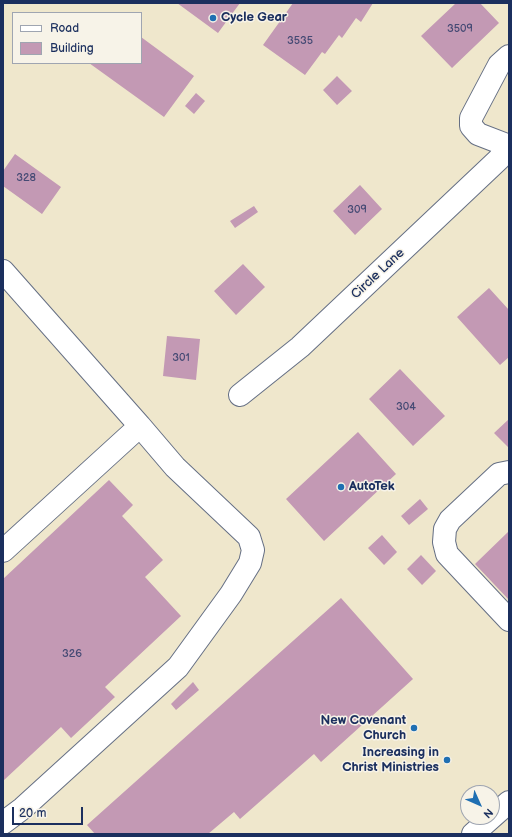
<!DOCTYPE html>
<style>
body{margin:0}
#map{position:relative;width:512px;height:837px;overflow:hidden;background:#efe7cc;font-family:"Balsamiq Sans",sans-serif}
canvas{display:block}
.frame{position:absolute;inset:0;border:4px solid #1b2f5e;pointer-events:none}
.legend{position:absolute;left:12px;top:12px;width:130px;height:52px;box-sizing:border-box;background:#f7f3e8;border:1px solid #9fa5b1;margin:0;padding:5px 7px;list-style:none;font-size:12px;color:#1b2f5e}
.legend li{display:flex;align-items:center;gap:8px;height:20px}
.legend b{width:20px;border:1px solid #9fa5b1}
.north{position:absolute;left:460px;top:785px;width:40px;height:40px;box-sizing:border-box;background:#f7f3e8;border:1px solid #9fa5b1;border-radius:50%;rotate:135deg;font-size:11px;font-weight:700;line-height:16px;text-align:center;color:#1b2f5e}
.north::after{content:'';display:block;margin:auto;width:14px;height:18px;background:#1f6fb2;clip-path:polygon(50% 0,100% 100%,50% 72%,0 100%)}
.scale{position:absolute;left:12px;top:807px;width:71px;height:18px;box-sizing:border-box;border:2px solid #1b2f5e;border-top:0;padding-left:5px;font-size:12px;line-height:14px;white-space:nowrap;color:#1b2f5e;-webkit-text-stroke:3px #f7f3e8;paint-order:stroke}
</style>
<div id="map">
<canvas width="512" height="837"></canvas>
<div class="frame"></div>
<ul class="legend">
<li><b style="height:5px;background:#fff"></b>Road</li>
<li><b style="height:11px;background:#c399b4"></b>Building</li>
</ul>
<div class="north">N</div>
<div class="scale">20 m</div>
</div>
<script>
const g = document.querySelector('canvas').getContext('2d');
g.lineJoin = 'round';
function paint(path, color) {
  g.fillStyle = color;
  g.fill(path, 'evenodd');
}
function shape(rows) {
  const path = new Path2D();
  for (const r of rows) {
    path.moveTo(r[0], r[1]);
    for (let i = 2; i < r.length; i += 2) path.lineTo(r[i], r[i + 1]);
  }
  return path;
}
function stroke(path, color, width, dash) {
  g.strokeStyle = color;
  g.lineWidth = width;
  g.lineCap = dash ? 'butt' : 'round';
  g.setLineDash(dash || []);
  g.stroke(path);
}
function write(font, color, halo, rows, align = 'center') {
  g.font = font + ' "Balsamiq Sans",sans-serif';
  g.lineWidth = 3;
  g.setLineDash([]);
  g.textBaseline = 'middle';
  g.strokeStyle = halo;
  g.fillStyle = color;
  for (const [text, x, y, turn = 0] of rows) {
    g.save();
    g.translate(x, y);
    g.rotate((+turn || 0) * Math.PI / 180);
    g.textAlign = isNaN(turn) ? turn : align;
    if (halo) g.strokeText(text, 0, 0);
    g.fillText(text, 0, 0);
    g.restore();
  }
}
paint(shape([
 [177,3,240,3,218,33],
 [293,3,373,3,361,22,356,18,342,38,339,35,325,54,322,52,305,75,263,45],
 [456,3,480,3,499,23,452,68,421,36],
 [141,37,194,76,164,117,89,63,141,63],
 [337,76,352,91,337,105,323,90],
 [196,93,205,101,194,114,185,106],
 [15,154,61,187,42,214,3,186,3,171],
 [360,185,382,209,355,235,333,211],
 [254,206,258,212,235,228,230,221],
 [243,264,265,287,236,315,214,291],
 [489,288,509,310,509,357,500,365,457,317],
 [167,336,200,339,196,380,163,376],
 [400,369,445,416,413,446,369,399],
 [509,419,509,448,494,433],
 [358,432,396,474,324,541,286,499],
 [109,480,133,505,122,516,163,560,145,577,181,616,105,687,115,697,71,738,61,727,3,781,3,579],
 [420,499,428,509,409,525,401,516],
 [509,531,509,600,475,564],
 [382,535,397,552,384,565,368,548],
 [421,555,436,571,422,585,407,569],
 [341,598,413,679,321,762,314,754,240,819,234,812,208,834,95,834,87,825],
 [193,682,199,690,176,710,171,704]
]), '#c399b4');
const minor = shape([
 [509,146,478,134,471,126,471,118,499,65,509,56],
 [3,271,140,426,3,551],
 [240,395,300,347,499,159,509,145],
 [509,472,499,474,450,520,445,529,444,542,447,554,509,620],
 [3,823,23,808,178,667,231,594,250,563,253,550,249,537,175,467,140,426],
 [473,834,509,802]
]);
stroke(minor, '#656f84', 24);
stroke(minor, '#fff', 22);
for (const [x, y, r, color] of [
 [213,18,4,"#1f6fb2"],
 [341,487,4,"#1f6fb2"],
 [414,728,4,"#1f6fb2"],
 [447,760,4,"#1f6fb2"]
]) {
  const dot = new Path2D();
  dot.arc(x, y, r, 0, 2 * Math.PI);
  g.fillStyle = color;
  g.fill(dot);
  stroke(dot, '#f7f3e8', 1.5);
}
write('11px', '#454a74', null, [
 ["3509",460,29],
 ["3535",300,41],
 ["328",26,178],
 ["309",357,210],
 ["301",181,358],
 ["304",406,407],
 ["326",72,654]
]);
write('bold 13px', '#1b2f5e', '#f7f3e8', [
 ["Cycle Gear",221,18],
 ["AutoTek",349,487],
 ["New Covenant",406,721,"right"],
 ["Church",406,736,"right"],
 ["Increasing in",439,753,"right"],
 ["Christ Ministries",439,768,"right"]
], 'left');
write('13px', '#1b2f5e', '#f7f3e8', [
 ["Circle Lane",378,274,-43]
]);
</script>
